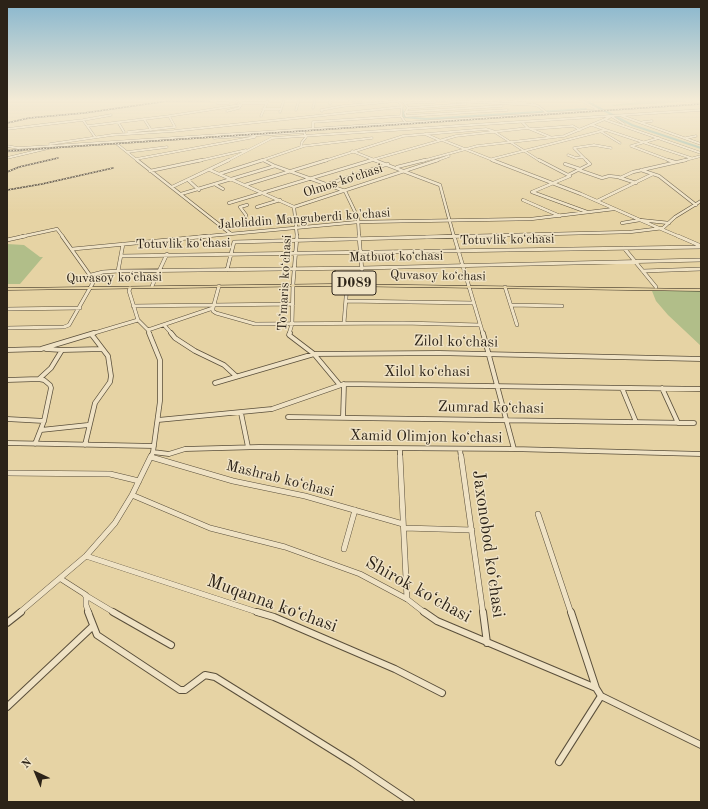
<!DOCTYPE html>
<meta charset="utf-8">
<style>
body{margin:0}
#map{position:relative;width:708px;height:809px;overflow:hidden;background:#e6d3a4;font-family:"Old Standard TT",serif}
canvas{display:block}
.frame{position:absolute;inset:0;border:8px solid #2c2318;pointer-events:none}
.north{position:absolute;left:16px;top:753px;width:40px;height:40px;-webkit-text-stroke:3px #efe2c4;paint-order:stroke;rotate:316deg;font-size:11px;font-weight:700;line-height:16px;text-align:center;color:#2c2318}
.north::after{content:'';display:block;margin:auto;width:14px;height:18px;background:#2c2318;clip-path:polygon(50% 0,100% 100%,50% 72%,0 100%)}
</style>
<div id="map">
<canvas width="708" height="809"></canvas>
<div class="frame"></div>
<div class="north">N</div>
</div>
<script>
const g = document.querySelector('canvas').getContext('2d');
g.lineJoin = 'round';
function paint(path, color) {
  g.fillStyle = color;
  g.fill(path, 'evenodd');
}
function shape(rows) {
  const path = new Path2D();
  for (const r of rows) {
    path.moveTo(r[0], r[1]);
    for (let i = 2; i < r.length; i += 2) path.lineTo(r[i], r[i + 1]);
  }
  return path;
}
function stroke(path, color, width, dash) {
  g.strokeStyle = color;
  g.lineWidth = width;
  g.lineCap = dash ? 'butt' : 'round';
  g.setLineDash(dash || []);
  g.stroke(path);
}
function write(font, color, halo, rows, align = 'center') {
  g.font = font + ' "Old Standard TT",serif';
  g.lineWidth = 3;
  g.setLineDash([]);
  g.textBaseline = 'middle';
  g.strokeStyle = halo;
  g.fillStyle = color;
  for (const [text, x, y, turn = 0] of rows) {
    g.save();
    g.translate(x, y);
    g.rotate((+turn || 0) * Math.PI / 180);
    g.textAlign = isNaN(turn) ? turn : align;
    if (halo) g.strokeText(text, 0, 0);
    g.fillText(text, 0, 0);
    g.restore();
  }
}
paint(shape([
 [631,100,701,100,701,101,614,106,613,105,636,102],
 [7,244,24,245,40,257,43,257,20,284,7,284],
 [652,291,701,291,701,346,668,315,656,301]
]), '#b1be89');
stroke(shape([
 [584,100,632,125,701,148],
 [402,107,404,117,426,119,586,109]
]), '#96b8a7', 2);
const minorFar5 = shape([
 [330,100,330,104],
 [397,100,402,106,401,116,405,122],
 [402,100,408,108,405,113,406,116,507,110],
 [432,100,534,105],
 [494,100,526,103],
 [580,100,597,109],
 [349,101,362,100],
 [217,103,229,103],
 [236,103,238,100],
 [406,103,435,102],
 [532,104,538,106,547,113],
 [313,108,315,100],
 [408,108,466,104],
 [263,109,281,109],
 [296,110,299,100],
 [227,111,239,108,241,105],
 [322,111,321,110,343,106,398,101],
 [280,112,284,100],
 [406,112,502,106],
 [169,116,240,105,242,103,266,103],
 [261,116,268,100],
 [611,116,624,124],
 [622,116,701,144],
 [144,119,151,130],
 [83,120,95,137],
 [606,120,701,153],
 [118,122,124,132],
 [522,122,528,128,532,129,573,126,580,130],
 [643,122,652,121],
 [88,126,169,116,175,127,128,132],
 [313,128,313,122,401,116],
 [7,129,83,120,111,115],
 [606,130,691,158],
 [600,131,620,143],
 [425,134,439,140],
 [214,138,304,132,306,137,302,142,301,147],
 [659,138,631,146,671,161],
 [686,138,696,136],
 [442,140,495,161],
 [50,144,112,135,174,131,401,107],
 [117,144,138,161],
 [7,146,18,148,51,146,598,110],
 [7,151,22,150],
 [352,151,377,161],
 [127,152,167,147],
 [568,155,576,158,582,157],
 [7,158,49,148],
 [136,159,255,137],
 [492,159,606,130,592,125],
 [198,161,246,150],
 [227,161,272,138,701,110],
 [260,161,304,146,372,138],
 [324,161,403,136,486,129,493,131,540,161],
 [368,161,456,136,528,128,550,137],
 [422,161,477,146,564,136,610,117],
 [435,161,449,156],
 [587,161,574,148,594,145,611,148],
 [682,161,701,156]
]);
const minorFar4 = shape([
 [137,160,231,234],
 [263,160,275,166],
 [374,160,440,185,454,237],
 [492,160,581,194,640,220,669,223],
 [539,160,568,175],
 [668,160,675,162],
 [565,164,580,169],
 [397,167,425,160],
 [210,170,294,207,297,237],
 [579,170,602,178,609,176,618,177,636,183],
 [641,170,659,176,696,205],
 [150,171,202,160],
 [219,174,263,160],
 [568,175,590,164,586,160],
 [620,178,633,172,686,160],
 [188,180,199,190],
 [328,184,388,164],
 [216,185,223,189],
 [245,185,327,160],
 [172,187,229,160],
 [532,192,587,212],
 [532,192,570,176],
 [181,194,275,166,345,191,358,218,359,237],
 [523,200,560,216],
 [597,201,653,174],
 [229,203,372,160],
 [257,207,280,200],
 [294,207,438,160],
 [622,223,640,220,680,237],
 [225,228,245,221,246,215,240,207,247,205],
 [20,237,57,229,63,237],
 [198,237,358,222,531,219,614,209],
 [426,237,630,232,663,228,675,217,701,201]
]);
const minorFar3 = shape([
 [359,236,363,283],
 [454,236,483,334],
 [678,236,701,246],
 [7,240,25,236],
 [624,248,656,287],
 [73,249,209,236],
 [121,256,701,247],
 [227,270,234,242,466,236],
 [118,271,123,244],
 [643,271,701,269],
 [91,275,103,272,118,271,362,268,701,260],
 [152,286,167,254],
 [505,287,517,325],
 [130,288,129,291,138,320,148,330,150,334],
 [346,301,474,303],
 [511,305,562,306],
 [133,306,293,304],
 [213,308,213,311,216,313,255,324,403,323,480,325],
 [7,309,80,308],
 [344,323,347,285],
 [164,325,172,334],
 [7,328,64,327,69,325,94,281,62,236],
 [148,330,213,308,219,286],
 [91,334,138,320],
 [289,334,292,324,293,284,297,236]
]);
const minorFar2 = shape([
 [149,333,160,360,160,401,153,452,151,457],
 [171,333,175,338,195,351,224,365,236,376],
 [290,333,289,335,314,354,339,384],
 [483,333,514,449],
 [46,349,62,350],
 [7,350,41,349,94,333],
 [39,379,51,368,62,350,102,349],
 [7,380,39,379,44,380,50,385,51,388,44,421,35,444],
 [215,383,314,354,439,353,701,359],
 [622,388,636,422],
 [662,388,678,423],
 [241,413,248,447],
 [288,417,694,423],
 [343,418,344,384],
 [7,419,44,421],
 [158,420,272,409,344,384,701,389],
 [41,430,88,425],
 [7,443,154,446],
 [85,445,95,403,110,382,111,376,108,356,92,335],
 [400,449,400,457],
 [460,450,461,457],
 [153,452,169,454,185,449,259,447,514,449,701,454]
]);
const minorFar1 = shape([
 [400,456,407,599],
 [461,456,483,613],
 [151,457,233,481,305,496,403,524],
 [7,473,110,474,139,481],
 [132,495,210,528,285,547,360,574,407,599,425,613],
 [538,514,571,613],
 [404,528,472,530],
 [344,549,355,510],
 [86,556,260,613],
 [61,579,86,595,86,605,89,613],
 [85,595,115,613],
 [19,613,86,556,115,523,132,495,151,456]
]);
const minor = shape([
 [88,612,97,635,180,690,185,690,205,675,215,677,353,763,411,802],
 [113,612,171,645],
 [257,612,274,617,395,669,442,693],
 [424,612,437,621,596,688,601,696,701,745],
 [483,612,487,643],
 [571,612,596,688],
 [7,623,21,612],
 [7,707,93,626],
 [559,762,601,696]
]);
const major = shape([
 [333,284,701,289,701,291,333,286,7,290,7,288,333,284]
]);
stroke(minorFar5, '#5a4f3b', 2.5);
stroke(minorFar4, '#5a4f3b', 3.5);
stroke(minorFar3, '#5a4f3b', 4);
stroke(minorFar2, '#5a4f3b', 5.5);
stroke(minorFar1, '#5a4f3b', 6);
stroke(minor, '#5a4f3b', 8);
stroke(major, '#2c2318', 1);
stroke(minorFar5, '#efe2c4', 2);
stroke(minorFar4, '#efe2c4', 2.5);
stroke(minorFar3, '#efe2c4', 3);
stroke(minorFar2, '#efe2c4', 4);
stroke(minorFar1, '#efe2c4', 5);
stroke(minor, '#efe2c4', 6);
paint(major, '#e6d3a4');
const rail = shape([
 [171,101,210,101],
 [7,123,29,118,84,113,175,100],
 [7,151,701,104],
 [7,172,19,167,58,158],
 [7,190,42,184,113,168]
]);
stroke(rail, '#2c2318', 1.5);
stroke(rail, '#efe2c4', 1, [1.5]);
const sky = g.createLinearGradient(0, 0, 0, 213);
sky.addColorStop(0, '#87b6ce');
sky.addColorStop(0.47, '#f4ebd6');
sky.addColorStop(1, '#f4ebd600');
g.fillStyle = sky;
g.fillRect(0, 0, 708, 213);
write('13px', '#2c2318', '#efe2c4', [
 ["Olmos koʻchasi",343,181,-18],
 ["Jaloliddin Manguberdi ko'chasi",304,219,-4],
 ["Totuvlik koʻchasi",507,240,-1],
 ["Totuvlik koʻchasi",183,244,-1],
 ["Matbuot koʻchasi",396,257,-1],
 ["Quvasoy koʻchasi",438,276,1],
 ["Quvasoy koʻchasi",114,278,-1],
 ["Toʻmaris koʻchasi",285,283,-87]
]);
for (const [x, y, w] of [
 [354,283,44]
]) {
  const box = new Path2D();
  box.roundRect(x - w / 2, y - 12, w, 24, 3);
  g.fillStyle = '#efe2c4';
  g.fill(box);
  stroke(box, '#2c2318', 1);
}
write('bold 14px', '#2c2318', null, [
 ["D089",354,283]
]);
write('15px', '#2c2318', '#efe2c4', [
 ["Zilol koʻchasi",456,342,1],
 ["Xilol koʻchasi",427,372],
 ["Zumrad koʻchasi",491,408,1],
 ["Xamid Olimjon koʻchasi",426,437,1],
 ["Mashrab koʻchasi",280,479,14]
]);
write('18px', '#2c2318', '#efe2c4', [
 ["Jaxonobod koʻchasi",488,544,82],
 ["Shirok koʻchasi",418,590,29],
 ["Muqanna koʻchasi",272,604,20]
]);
</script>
